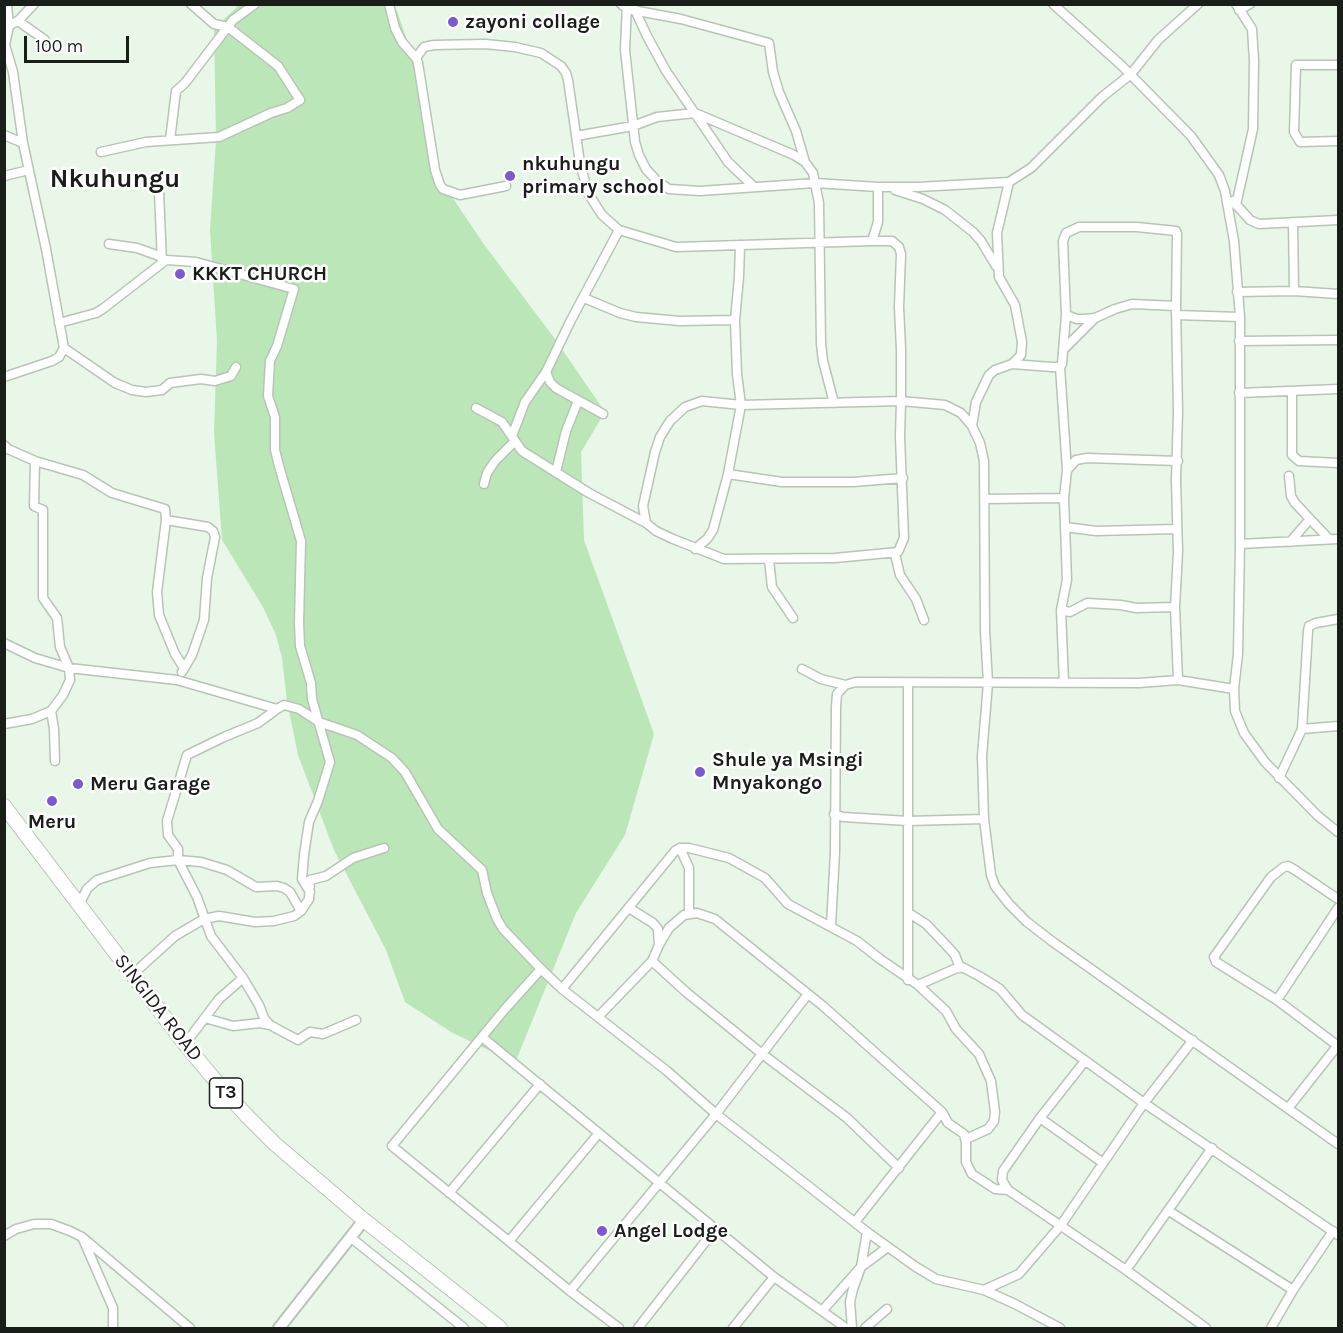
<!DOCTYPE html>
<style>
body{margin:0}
#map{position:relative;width:1343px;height:1333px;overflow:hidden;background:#e9f7e8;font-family:Karla,sans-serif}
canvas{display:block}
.frame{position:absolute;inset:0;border:6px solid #191e19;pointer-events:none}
.scale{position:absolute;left:24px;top:36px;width:105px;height:27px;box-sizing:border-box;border:3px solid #191e19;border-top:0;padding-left:8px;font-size:18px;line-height:21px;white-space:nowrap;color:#191e19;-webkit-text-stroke:4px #fff;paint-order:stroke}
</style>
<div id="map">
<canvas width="1343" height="1333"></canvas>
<div class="frame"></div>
<div class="scale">100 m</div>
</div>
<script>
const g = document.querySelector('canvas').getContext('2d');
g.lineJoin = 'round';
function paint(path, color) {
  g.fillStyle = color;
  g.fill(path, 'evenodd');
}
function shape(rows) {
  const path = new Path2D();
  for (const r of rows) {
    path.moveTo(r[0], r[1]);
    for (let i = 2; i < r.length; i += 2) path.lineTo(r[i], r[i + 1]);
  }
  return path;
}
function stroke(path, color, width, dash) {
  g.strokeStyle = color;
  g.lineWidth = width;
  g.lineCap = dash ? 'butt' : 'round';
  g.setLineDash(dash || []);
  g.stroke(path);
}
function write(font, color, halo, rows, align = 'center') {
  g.font = font + ' Karla,sans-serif';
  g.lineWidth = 5;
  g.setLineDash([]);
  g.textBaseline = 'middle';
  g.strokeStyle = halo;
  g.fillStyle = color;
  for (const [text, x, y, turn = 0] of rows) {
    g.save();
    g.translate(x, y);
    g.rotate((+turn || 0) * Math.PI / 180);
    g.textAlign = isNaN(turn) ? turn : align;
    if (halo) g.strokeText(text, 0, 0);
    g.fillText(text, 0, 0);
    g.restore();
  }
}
paint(shape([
 [384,4,397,11,425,93,434,170,483,243,555,339,605,412,581,452,584,540,654,734,625,835,576,913,515,1063,451,1032,405,1002,386,950,334,850,298,755,287,701,282,658,276,635,263,607,222,540,214,433,217,341,210,230,216,140,214,29,239,5]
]), '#bbe6b8');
const minor = shape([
 [389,4,395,28,402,42,416,58,418,63,435,170,440,185,443,189,460,195,506,186],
 [621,4,627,9,681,19,769,43,773,72,779,92,796,131,805,162],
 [627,4,625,50,635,142,639,155,646,169,657,181,669,189,700,191,815,183,878,187,918,187,1009,182,1031,168,1102,97,1131,74,1158,40,1198,4],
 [1053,4,1121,65,1191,136,1219,175,1225,191,1234,241,1240,317,1240,544,1238,654,1234,689,1235,711,1244,733,1265,762,1318,816,1338,832],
 [635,10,647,36,666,71,728,162,754,187],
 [1239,10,1250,4],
 [18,21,45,40],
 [5,27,18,21,34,4],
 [416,58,424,47,434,45,485,44,515,47,541,53,561,66,566,73,568,80,580,163,588,193,602,215,619,230,676,247,872,241,892,241,899,247,901,254,899,307,901,349,901,401,900,437,904,538,898,552,835,558,724,559,673,539,656,531,646,523,643,506,655,452,660,437,670,421,685,407,702,401,741,405,901,401,945,405,961,413,972,426,980,443,984,461,985,630,988,683,982,756,984,819,991,875,995,886,1009,904,1027,922,1053,942,1338,1144],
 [1338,65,1296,65,1294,132,1300,142,1338,141],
 [4,135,23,143],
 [576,136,633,126,657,117,695,113,794,155,805,162,813,173,819,203,821,344,823,361,834,403],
 [170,140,176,91,185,83,233,20,255,4],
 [101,152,146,142,219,137,271,113,287,108,300,100,278,66,228,27,214,24,191,4],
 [4,176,29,170],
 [160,176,159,192,162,262],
 [1009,182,997,233,999,277,1015,305,1022,342,1021,355,1012,364],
 [895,190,923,199,945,210,973,232,981,241,996,266],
 [1233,201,1250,220,1259,224,1338,220],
 [1236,205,1253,129,1254,60,1252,29,1236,4],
 [1293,222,1294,291],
 [872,241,878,222,878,187],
 [109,244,137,248,162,257],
 [1237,292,1294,291,1338,294],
 [584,298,620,313,636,317,680,321,735,320],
 [1066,315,1077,319,1084,319,1095,318,1115,309,1132,304,1176,306],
 [1176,315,1240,317],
 [59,323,96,313,104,308,166,260,196,262,294,289,277,346,270,361,268,396,275,417,275,450,279,466,301,541,299,623,300,646,311,683,312,699,330,762,318,801,309,822,304,855,302,879,310,892],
 [1239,341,1338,340],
 [64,348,115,383,132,390,146,392,162,390,170,383,201,379,215,381,231,376,236,367],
 [1064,349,1095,318],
 [1060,367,1067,470],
 [4,377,52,361,59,357,64,348,46,249,23,143,13,72,5,45,9,26,7,4],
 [1292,391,1292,455,1299,461,1338,463],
 [1239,393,1338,389],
 [476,408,502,422,522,451,589,493,646,523],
 [603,414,556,388,550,382,546,372,570,322,619,230],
 [972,426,976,402,989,375,995,370,1012,364,1052,367,1060,367,1062,364,1066,315,1063,241,1066,233,1079,227,1137,227,1176,231,1177,234,1176,306,1178,412,1176,480,1178,552,1175,607,1178,680],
 [512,436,525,402,546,372],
 [4,445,8,449,35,461,83,475,112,493,165,509,166,520,157,592,159,615,175,654,184,668],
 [556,472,566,431,578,401],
 [728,474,782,482,853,482,903,478],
 [1289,476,1291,496,1295,503,1328,538],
 [484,484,487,473,495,461,515,441],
 [986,499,1064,498],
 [166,520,208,527,213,531,215,537,207,578,204,620,192,655,182,672],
 [1065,527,1096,531,1177,529],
 [1290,542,1310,519],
 [1240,544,1338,539],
 [695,549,707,539,713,530,728,474,741,405,737,374,735,320,739,277,740,245],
 [895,554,900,575,916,599,924,620],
 [769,560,772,587,793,618],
 [1061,610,1070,612,1087,603,1121,605,1136,608,1175,607],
 [4,643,35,658,69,668,177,680,277,709,284,705,299,709,319,722,357,735,392,758,405,772,438,829,482,870,487,893,497,919,503,929,541,969,562,989,667,1071,716,1114,779,1163,867,1232,916,1267,936,1279,984,1290,1019,1274,1061,1225,1144,1103,1193,1040],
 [802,669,821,679,845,685],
 [1064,683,1061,610,1067,580,1064,498,1067,470,1076,460,1087,458,1178,461],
 [51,711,54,729,55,761],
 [4,724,32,719,51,711,63,695,70,680,69,668,60,647,57,618,43,598,43,510,34,506,35,461],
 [1302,729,1308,631,1309,626,1316,623,1338,619],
 [1279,778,1302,729,1338,726],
 [834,814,843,817,908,821,984,819],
 [680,848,689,868,689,913],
 [79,905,87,889,97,880,150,863,178,860,201,862,227,870,256,887,277,886,284,888,290,892,301,911],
 [909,913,926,924,947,946,955,955,960,968],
 [831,926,835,852,836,707,837,694,845,685,856,682,1139,683,1178,680,1234,689],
 [659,945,669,928,684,915,697,913,715,919,823,1006,942,1112,948,1123,964,1134,966,1143,966,1162,972,1174,995,1189,1008,1190],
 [652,961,686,992,761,1053,847,1118,899,1168],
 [541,969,505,1009,392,1146,570,1291,619,1328],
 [132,975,175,936,204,919,219,916,255,922,274,921,294,916,301,911,309,899,310,880,326,876,353,858,384,848],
 [908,980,908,683],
 [918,985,957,968,962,967,979,976,1000,989,1022,1015,1144,1103,1338,1235],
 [562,989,675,851,680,848,689,848,729,858,765,878,788,904,857,941,880,959,918,985,946,1011,956,1029,979,1054,991,1081,995,1112,994,1121,988,1129,966,1139],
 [1277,1000,1338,908],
 [598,1017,652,961,659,945,658,929,653,923,629,908],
 [205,1018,233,1026,260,1023,270,1025,298,1040,310,1032,323,1034,356,1020],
 [270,1025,264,1018,259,1005,243,978,211,936,197,897,178,860,178,849,168,835,167,821,187,755,224,737,258,723,277,709],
 [482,1037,774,1277,846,1328],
 [185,1044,219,999,243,978],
 [1338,1046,1277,1000,1216,962,1214,957,1271,877,1284,867,1288,866,1295,870,1338,899],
 [1085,1061,1040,1118,1003,1171,1002,1180,1008,1190,1126,1270,1206,1328],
 [1289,1107,1338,1045],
 [1040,1118,1103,1163],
 [449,1193,540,1084],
 [1169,1211,1293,1290],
 [855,1222,942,1112],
 [4,1236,16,1229,34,1224,51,1224,70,1231,82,1237,190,1328],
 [350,1237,464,1328],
 [83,1239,113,1308,113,1328],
 [509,1241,599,1133],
 [1126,1270,1212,1148],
 [984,1290,1015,1304,1060,1328],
 [570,1291,716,1114,808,994],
 [822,1311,861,1267,888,1247],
 [638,1328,716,1228],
 [733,1328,774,1277],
 [852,1328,850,1302,853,1289,861,1267,867,1232],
 [865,1328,887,1309],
 [1271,1328,1293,1290,1333,1231]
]);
const tertiary = shape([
 [279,1328,364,1220]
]);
const trunk = shape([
 [4,806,185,1044,219,1085,246,1115,275,1144,364,1220,500,1328]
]);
stroke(minor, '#b7c4b6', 11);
stroke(tertiary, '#b7c4b6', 14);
stroke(trunk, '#b7c4b6', 16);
stroke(minor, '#fff', 8);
stroke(tertiary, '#fff', 10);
stroke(trunk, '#fff', 14);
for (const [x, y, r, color] of [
 [453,22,6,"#7c59d3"],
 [510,176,6,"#7c59d3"],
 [180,274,6,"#7c59d3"],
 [700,772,6,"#7c59d3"],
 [78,784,6,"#7c59d3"],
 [52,801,6,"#7c59d3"],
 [602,1231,6,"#7c59d3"]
]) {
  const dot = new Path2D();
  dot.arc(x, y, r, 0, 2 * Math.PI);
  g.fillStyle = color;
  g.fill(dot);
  stroke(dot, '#fff', 2);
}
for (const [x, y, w] of [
 [226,1093,33]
]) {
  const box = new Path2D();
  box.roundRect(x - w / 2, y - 15, w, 30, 4.5);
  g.fillStyle = '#fff';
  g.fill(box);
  stroke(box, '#191e19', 1.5);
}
write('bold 18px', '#191e19', null, [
 ["T3",226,1093]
]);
write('bold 20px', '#191e19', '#fff', [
 ["zayoni collage",465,22],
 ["nkuhungu",522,164],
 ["primary school",522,187],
 ["KKKT CHURCH",192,274],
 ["Shule ya Msingi",712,760],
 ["Mnyakongo",712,783],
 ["Meru Garage",90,784],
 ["Meru",52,822,"center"],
 ["Angel Lodge",614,1231]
], 'left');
write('20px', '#191e19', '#fff', [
 ["SINGIDA ROAD",158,1008,52]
]);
write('bold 26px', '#191e19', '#fff', [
 ["Nkuhungu",115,180]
]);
</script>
